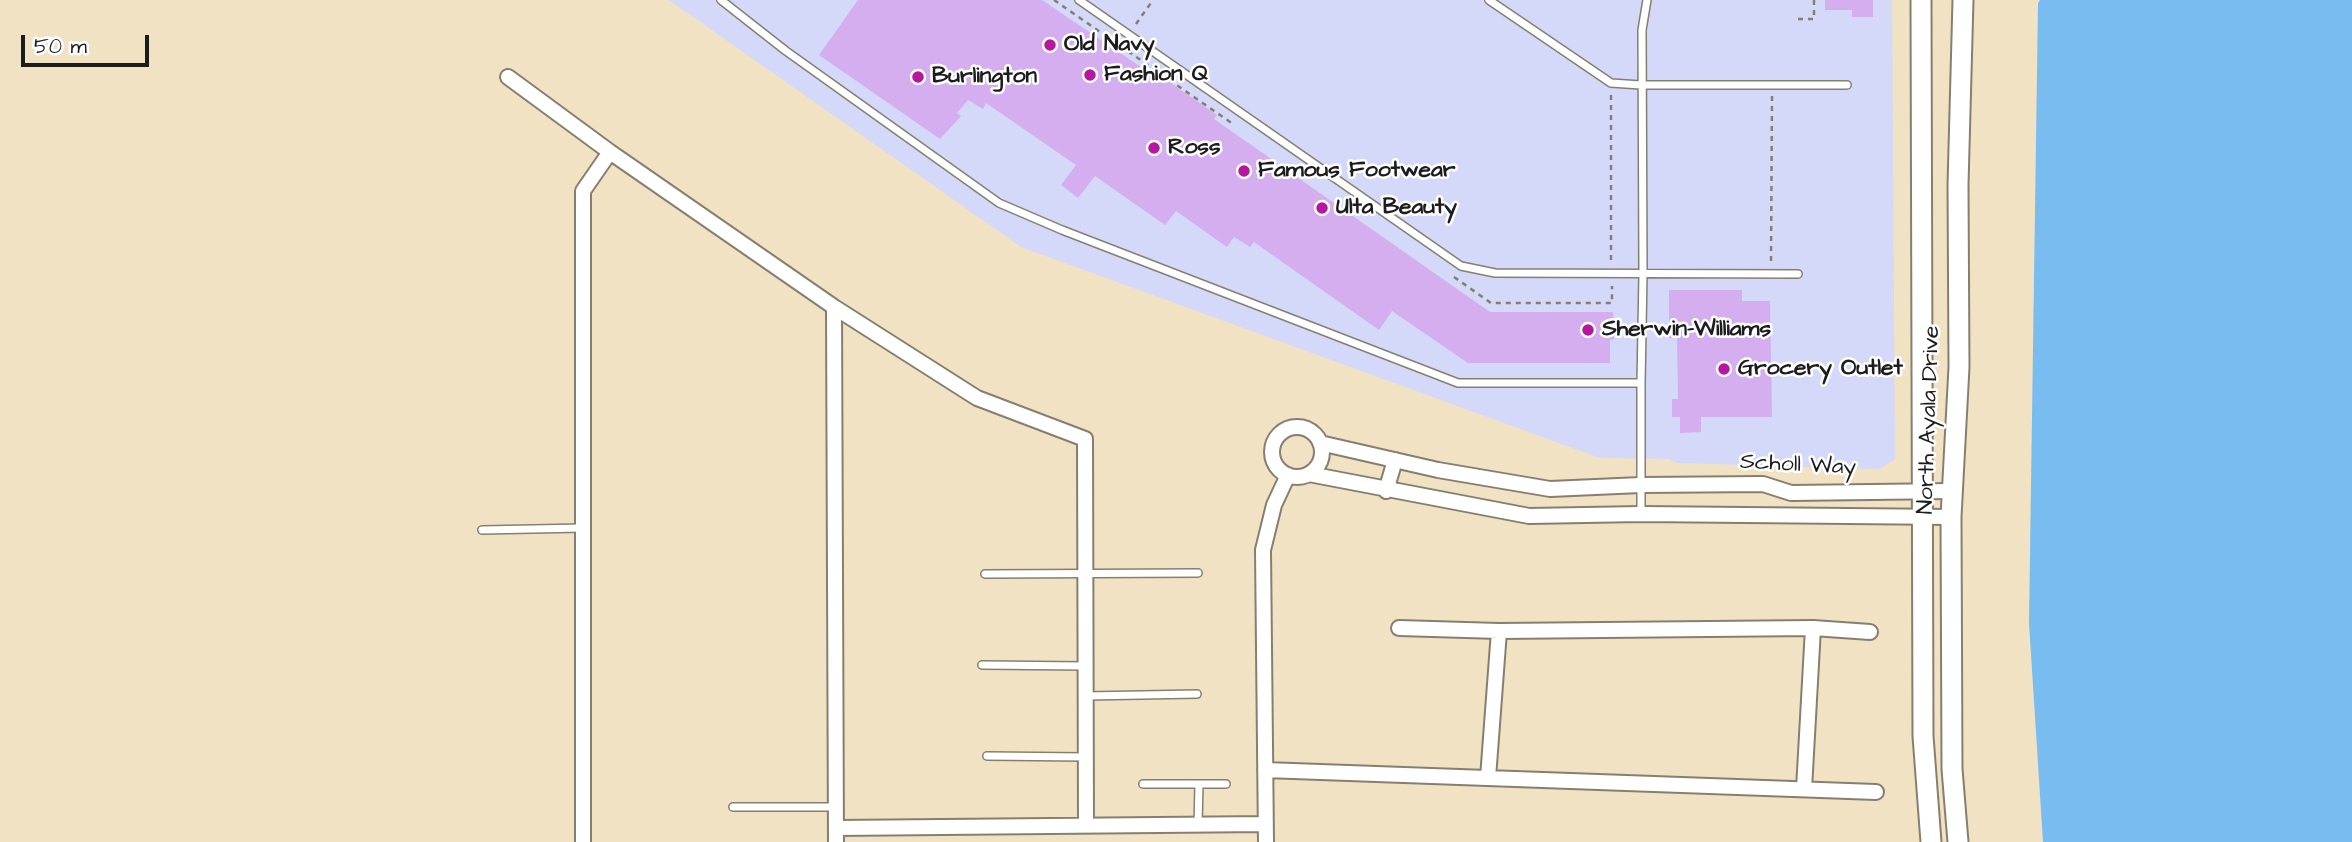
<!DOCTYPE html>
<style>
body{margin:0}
#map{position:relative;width:2352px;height:842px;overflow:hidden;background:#f1e2c4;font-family:"Architects Daughter",sans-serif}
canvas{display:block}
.scale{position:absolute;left:21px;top:35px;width:128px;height:32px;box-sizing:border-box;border:4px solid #1c1c1c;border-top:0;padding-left:9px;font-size:21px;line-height:24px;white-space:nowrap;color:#1c1c1c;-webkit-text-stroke:5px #fff;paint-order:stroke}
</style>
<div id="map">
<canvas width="2352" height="842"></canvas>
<div class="scale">50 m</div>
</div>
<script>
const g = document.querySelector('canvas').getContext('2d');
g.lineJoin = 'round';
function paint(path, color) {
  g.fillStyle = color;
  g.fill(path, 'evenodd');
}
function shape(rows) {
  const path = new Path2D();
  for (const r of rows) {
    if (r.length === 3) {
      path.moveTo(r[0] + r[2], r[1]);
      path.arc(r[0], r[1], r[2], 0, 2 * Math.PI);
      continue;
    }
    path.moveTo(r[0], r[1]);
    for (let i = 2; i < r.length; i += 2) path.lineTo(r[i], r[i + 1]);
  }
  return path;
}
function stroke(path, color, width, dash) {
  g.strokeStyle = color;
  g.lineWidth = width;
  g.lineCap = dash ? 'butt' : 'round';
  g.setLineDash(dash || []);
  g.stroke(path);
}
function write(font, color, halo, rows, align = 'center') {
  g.font = font + ' "Architects Daughter",sans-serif';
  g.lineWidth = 5;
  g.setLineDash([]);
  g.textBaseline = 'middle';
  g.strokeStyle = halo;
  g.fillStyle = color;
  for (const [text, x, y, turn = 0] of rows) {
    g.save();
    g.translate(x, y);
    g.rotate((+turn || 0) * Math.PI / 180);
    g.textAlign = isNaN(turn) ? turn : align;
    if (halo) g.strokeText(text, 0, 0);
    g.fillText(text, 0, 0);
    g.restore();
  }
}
paint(shape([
 [669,0,1892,0,1895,459,1880,469,1677,463,1668,459,1600,458,1021,247]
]), '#d4d8f9');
paint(shape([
 [2040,0,2352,0,2352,842,2043,842,2029,623,2038,3]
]), '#79bcef');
paint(shape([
 [858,0,1042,0,1163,82,1165,79,1217,115,1214,119,1490,312,1613,312,1614,339,1610,340,1610,363,1468,363,1392,311,1379,330,1254,242,1250,247,1234,237,1227,247,1176,211,1165,225,1095,176,1078,198,1061,185,1076,165,986,103,983,109,968,100,957,113,961,116,940,139,819,55],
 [1825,0,1873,0,1873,17,1852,17,1852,10,1825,10],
 [1669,290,1742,290,1742,301,1770,301,1772,417,1701,417,1701,432,1680,433,1680,417,1672,417,1672,399,1678,399,1677,338,1669,338]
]), '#d4aeee');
const service = shape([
 [721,0,786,51,999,203,1062,230,1458,383,1641,383,1641,514],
 [1079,0,1461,266,1495,273,1798,274],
 [1489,0,1611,83,1641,85,1847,85],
 [1641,383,1643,274,1642,30,1647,0],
 [482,530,583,528],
 [985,574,1198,573],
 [982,665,1086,666],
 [1086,696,1197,694],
 [987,756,1085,757],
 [1143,784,1199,784,1198,825],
 [1199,784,1226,784],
 [733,807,836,807]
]);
const minor = shape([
 [508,77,610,152,834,307,977,398,1085,439,1086,825],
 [834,307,836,842],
 [1297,452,25],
 [1320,443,1438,470,1550,489,1641,485,1763,484,1791,493,1952,491],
 [1309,474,1529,516,1641,514,1951,517],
 [1386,491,1395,460],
 [1399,628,1499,631,1813,628,1870,632],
 [1265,770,1876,792],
 [1488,778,1499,631],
 [1804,789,1813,628],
 [836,828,1265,824],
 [583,842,583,191,610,152],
 [1266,842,1263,550,1274,505,1288,475]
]);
const secondary = shape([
 [1921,0,1923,736,1931,842],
 [1958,842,1952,769,1951,517,1959,367,1958,185,1963,0]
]);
stroke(service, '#867f70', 10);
stroke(minor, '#867f70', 18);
stroke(secondary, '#867f70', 23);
stroke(shape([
 [1054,0,1233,124],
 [1798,19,1814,19,1814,0],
 [1136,24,1153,0],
 [1611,95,1611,262],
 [1771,261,1772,96],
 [1454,277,1491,303,1612,303,1612,286]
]), '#867f70', 2.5, [5, 5]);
stroke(service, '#fff', 7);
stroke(minor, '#fff', 14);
stroke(secondary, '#fff', 19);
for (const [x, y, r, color] of [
 [1050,45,7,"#b5179e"],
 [1090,75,7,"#b5179e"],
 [918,77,7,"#b5179e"],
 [1154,148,7,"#b5179e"],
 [1244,171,7,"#b5179e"],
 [1322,208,7,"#b5179e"],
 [1588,330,7,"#b5179e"],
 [1724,369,7,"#b5179e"]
]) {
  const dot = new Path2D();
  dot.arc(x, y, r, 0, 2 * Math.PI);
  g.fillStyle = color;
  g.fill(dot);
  stroke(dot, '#fff', 2.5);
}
write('bold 23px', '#1c1c1c', '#fff', [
 ["Old Navy",1064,45],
 ["Fashion Q",1104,75],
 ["Burlington",932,77],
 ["Ross",1168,148],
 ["Famous Footwear",1258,171],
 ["Ulta Beauty",1336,208],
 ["Sherwin-Williams",1602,330],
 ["Grocery Outlet",1738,369]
], 'left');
write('23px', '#1c1c1c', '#fff', [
 ["North Ayala Drive",1930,420,-88],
 ["Scholl Way",1798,466,3]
]);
</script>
